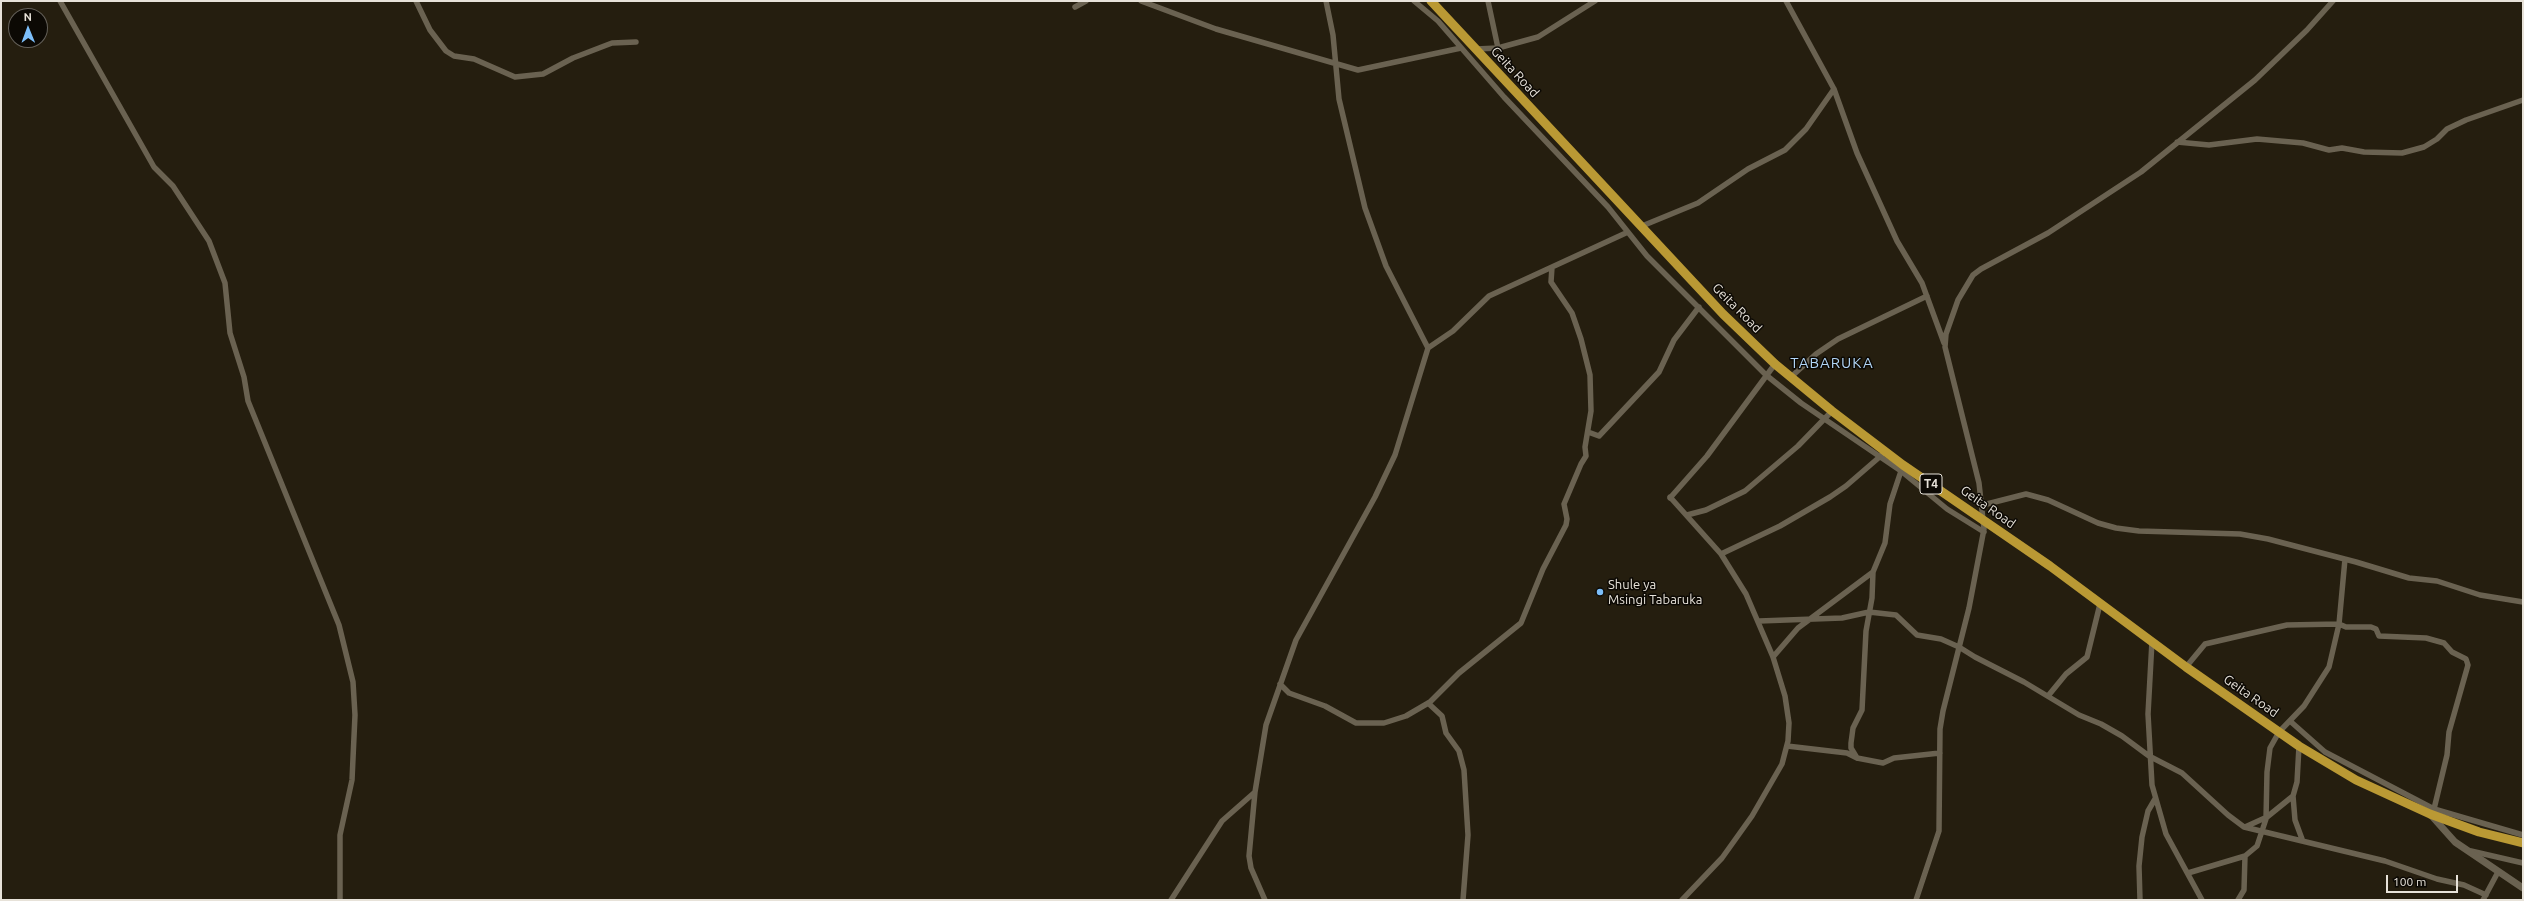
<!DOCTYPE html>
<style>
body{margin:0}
#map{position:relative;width:2524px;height:901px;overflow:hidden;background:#251e0f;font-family:Ubuntu,sans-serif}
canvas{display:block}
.frame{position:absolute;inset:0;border:2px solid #e7e2d9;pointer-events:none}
.north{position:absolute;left:8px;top:8px;width:40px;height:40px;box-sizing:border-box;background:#0c0904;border:1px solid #646059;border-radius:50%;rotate:359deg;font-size:11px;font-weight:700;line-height:16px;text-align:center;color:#e7e2d9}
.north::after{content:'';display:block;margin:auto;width:14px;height:18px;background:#7cbef9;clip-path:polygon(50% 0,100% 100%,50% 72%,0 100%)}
.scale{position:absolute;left:2386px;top:875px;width:72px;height:18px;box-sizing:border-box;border:2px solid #e7e2d9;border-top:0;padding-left:5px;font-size:12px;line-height:14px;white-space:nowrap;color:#e7e2d9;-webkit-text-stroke:3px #0c0904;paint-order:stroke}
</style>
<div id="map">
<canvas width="2524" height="901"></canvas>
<div class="frame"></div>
<div class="north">N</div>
<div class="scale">100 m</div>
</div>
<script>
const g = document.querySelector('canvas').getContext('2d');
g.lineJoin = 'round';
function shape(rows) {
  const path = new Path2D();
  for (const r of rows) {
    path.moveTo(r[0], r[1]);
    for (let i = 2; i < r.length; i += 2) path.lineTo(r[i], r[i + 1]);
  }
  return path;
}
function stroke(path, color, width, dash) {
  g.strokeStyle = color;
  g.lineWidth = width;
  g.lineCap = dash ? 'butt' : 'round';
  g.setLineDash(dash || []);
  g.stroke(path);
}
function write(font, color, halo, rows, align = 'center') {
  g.font = font + ' Ubuntu,sans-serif';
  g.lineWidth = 3;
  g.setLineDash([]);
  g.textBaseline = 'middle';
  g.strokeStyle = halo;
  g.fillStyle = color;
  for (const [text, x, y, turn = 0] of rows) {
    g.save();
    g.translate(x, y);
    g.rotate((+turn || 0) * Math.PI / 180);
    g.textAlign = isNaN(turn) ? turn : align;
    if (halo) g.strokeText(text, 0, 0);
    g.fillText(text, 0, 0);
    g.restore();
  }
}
stroke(shape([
 [60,1,154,167,173,186,209,241,225,283,230,333,244,377,248,401,339,625,353,682,355,715,352,780,340,835,340,900],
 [416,1,430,30,446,51,454,56,474,59,515,77,543,74,573,58,612,43,636,42],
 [1141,1,1216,29,1358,70,1461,48],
 [1326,1,1333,35,1339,99,1365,208,1386,266,1428,348],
 [1414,1,1438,21,1504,97,1608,207,1647,256,1766,375,1801,403,1901,471,1947,509,1984,532],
 [1488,1,1498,48],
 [1786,1,1834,89,1857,153,1897,241,1922,283,1944,343],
 [1075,7,1086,1],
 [1476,49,1498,48,1538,37,1595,1],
 [2177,142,2209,145,2257,139,2303,143,2329,150,2342,148,2364,152,2402,153,2424,147,2437,139,2447,129,2466,120,2523,100],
 [1642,226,1698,203,1748,169,1785,150,1806,129,1834,89],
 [1791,377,1816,354,1838,339,1927,296],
 [1588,432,1599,436,1659,372,1674,340,1699,307],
 [1670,497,1721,554,1746,594,1773,657,1785,696,1789,723,1788,741,1782,764,1752,816,1722,858,1682,900],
 [1670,498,1707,456,1775,364],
 [1983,505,2026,494,2048,500,2098,523,2116,528,2139,531,2240,534,2268,539,2356,562,2409,578,2437,581,2480,595,2523,602],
 [1687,515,1706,510,1745,491,1798,446,1832,411],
 [1721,554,1780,526,1830,497,1846,486,1883,454],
 [1759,621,1842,618,1869,612,1896,615,1917,635,1941,639,1959,647,1975,657,2024,682,2079,715,2101,724,2122,736,2149,756,2182,773,2228,815,2244,827,2385,861,2437,879,2464,885,2486,895],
 [2152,641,2148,714,2152,785,2166,834,2202,900],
 [1773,657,1798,628,1873,572],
 [2186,667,2205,644,2287,625,2339,624,2346,627,2371,627,2376,629,2379,636,2426,638,2444,643,2452,652,2466,659,2468,665,2449,732,2447,755,2434,809],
 [1280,684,1289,693,1325,706,1356,723,1384,723,1406,716,1430,702,1459,673,1521,623,1543,569,1566,525,1567,519,1564,504,1581,464,1586,456,1585,447,1591,411,1590,375,1581,339,1572,313,1551,282,1552,267],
 [2048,696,2066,674,2087,657,2100,604],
 [1428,703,1442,716,1446,733,1459,751,1464,770,1468,835,1463,900],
 [2290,721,2325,752,2434,809,2523,835],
 [1787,746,1847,753,1857,758,1883,763,1894,758,1940,753],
 [1857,758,1851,748,1851,743,1853,728,1862,710,1866,631,1872,598,1873,572,1885,543,1890,504,1902,468],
 [1255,792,1249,856,1251,868,1265,900],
 [2293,796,2295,820,2302,839],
 [2245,827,2267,817,2293,796,2297,782,2299,746],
 [2471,851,2523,863],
 [2188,873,2245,856,2257,846,2266,819,2267,772,2270,748,2279,732,2304,706,2329,667,2339,624,2345,559],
 [1171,900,1222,821,1255,792,1266,725,1296,640,1375,497,1395,455,1428,348,1453,331,1489,296,1628,232],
 [1916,900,1939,831,1940,729,1943,711,1969,608,1984,529,1979,483,1945,347,1946,334,1958,300,1973,275,1981,269,2048,233,2141,172,2255,80,2307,30,2333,1],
 [2140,900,2139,866,2142,837,2148,811,2155,799],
 [2238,900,2244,890,2245,856],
 [2483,900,2498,872]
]), '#6a6251', 5.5);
stroke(shape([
 [2430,814,2455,842,2523,888]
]), '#6a6251', 7);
stroke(shape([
 [1431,1,1723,314,1775,364,1832,411,1903,465,2050,566,2186,667,2299,746,2356,780,2430,814,2479,832,2523,843]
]), '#ba9934', 9);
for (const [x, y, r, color] of [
 [1600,592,4,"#7cbef9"]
]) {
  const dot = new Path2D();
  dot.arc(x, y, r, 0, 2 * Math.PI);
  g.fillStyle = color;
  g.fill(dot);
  stroke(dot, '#0c0904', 1.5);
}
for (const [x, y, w] of [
 [1931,484,22]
]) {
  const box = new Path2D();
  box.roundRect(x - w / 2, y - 10, w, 20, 3);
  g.fillStyle = '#0c0904';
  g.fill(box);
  stroke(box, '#e7e2d9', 1);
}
write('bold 12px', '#e7e2d9', null, [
 ["T4",1931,484]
]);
write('13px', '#e7e2d9', '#0c0904', [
 ["Geita Road",1515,72,47],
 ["Geita Road",1737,308,45],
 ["Geita Road",1988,507,35],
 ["Geita Road",2251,696,35]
]);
write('13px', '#e7e2d9', '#0c0904', [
 ["Shule ya",1608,585],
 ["Msingi Tabaruka",1608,600]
], 'left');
g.letterSpacing = '1px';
write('15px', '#b1d5f6', '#0c0904', [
 ["TABARUKA",1832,363]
]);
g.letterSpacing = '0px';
</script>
